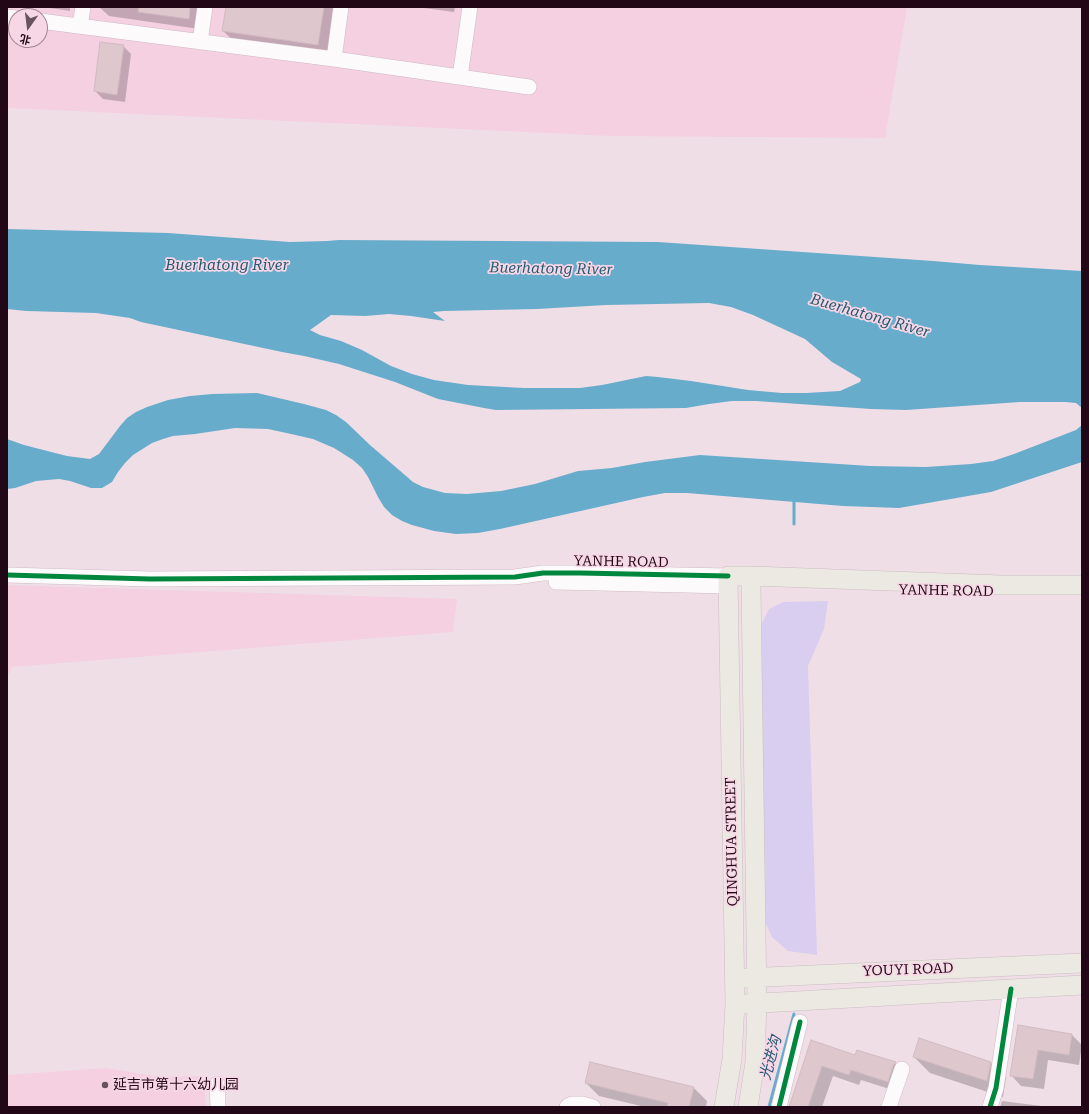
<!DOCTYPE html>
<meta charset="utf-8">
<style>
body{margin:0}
#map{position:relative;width:1089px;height:1114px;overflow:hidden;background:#f0dee7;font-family:"Roboto Serif","Noto Sans SC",serif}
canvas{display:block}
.frame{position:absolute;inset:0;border:8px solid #220816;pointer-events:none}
.north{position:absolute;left:8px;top:8px;width:40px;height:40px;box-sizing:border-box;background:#f7d7e6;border:1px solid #a28493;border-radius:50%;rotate:194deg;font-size:11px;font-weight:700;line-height:16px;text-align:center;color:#220816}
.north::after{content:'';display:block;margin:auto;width:14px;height:18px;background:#6a535f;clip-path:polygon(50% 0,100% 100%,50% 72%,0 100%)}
</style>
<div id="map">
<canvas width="1089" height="1114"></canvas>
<div class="frame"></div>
<div class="north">北</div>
</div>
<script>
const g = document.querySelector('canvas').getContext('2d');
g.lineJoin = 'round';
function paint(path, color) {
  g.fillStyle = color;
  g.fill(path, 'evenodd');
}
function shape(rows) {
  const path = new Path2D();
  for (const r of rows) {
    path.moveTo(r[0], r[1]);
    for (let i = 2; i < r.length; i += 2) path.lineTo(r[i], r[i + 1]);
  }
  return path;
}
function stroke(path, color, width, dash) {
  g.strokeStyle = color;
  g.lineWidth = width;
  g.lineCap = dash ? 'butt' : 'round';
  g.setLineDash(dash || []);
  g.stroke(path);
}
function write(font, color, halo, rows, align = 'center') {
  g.font = font + ' "Roboto Serif","Noto Sans SC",serif';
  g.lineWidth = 3.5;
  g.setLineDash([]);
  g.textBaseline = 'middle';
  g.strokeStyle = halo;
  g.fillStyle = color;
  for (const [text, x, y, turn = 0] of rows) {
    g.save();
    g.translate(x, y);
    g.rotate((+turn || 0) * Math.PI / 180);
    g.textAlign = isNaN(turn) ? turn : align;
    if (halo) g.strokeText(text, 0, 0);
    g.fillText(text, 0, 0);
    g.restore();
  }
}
paint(shape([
 [7,7,907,7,885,138,612,136,7,108],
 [16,16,40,16,40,40,16,40],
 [7,585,457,599,453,632,12,667,7,678],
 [106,1068,160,1077,199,1076,205,1092,206,1107,7,1107,7,1075]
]), '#f4d0e1');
paint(shape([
 [828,601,824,629,808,666,817,955,788,951,772,937,764,920,758,642,762,623,769,609,783,602]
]), '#d9cef0');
paint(shape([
 [7,229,168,233,290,242,327,241,339,240,658,242,933,261,980,265,1082,271,1082,408,1076,403,1065,402,1020,402,906,410,871,409,756,401,732,401,709,404,686,408,496,410,484,408,438,399,395,382,339,364,304,356,282,352,141,322,130,318,96,313,26,311,7,309],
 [709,303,731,307,753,315,805,339,832,362,861,379,860,382,840,391,806,393,782,393,748,390,691,381,658,377,646,376,602,385,580,388,524,388,468,385,434,380,412,374,391,366,362,350,341,341,320,335,310,330,331,315,365,316,389,314,411,316,445,321,433,312,444,311,537,309,606,305],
 [257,393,304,404,326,410,336,415,346,422,370,445,413,482,423,487,445,493,467,494,501,491,535,484,578,471,612,468,645,462,700,455,870,466,926,467,971,464,993,461,1014,454,1076,430,1082,425,1082,462,991,492,899,508,843,506,687,493,665,493,643,497,500,529,478,533,456,534,434,531,412,525,402,521,392,515,384,507,378,497,368,477,362,468,353,460,334,448,313,439,291,434,268,429,235,428,195,434,173,436,163,439,152,443,133,455,125,463,118,472,112,482,102,488,91,488,70,481,59,479,36,481,15,488,7,489,7,439,24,445,67,456,90,459,99,454,120,426,127,418,136,412,147,407,168,400,190,396,212,394]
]), '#68accc');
paint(shape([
 [43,7,70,7,70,11],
 [99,7,202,7,199,29,109,16],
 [227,7,336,7,329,55,234,41,223,31],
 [416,7,455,7,454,12],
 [123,46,131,54,125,102,103,99,95,91],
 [1019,1026,1072,1035,1082,1045,1079,1065,1048,1060,1044,1089,1021,1086,1011,1075],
 [811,1042,856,1056,858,1051,895,1063,906,1074,899,1092,861,1080,859,1085,833,1076,822,1107,790,1107],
 [914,1057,990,1062,1006,1078,1003,1097,930,1073],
 [591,1063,694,1088,707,1101,706,1107,645,1107,599,1096,586,1083],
 [1002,1101,1050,1107,1000,1107]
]), '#0003');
stroke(shape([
 [794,500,794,524],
 [769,1107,794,1014]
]), '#68accc', 3);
const building = shape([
 [139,7,190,7,189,19,138,12,139,7],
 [226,7,324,7,318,45,222,31,226,7],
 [100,42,124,45,117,95,94,91,100,42],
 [1018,1025,1072,1034,1069,1055,1038,1050,1033,1079,1010,1076,1018,1025],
 [919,1038,991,1062,987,1081,913,1057,919,1038],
 [811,1040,855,1055,857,1050,896,1062,893,1066,888,1082,851,1070,849,1075,822,1066,808,1107,789,1107,811,1040],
 [590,1062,694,1087,689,1107,667,1107,668,1103,585,1083,590,1062]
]);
paint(building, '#dec7cd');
stroke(building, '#d2bac1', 1);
const minor = shape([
 [7,17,16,18],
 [40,21,334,59,529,87],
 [80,26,83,7],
 [200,42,205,7],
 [334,59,341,7],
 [460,77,470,7],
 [7,575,150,579,515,577,543,573,580,573,728,576],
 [556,582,728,586],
 [217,1084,218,1107],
 [567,1107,568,1106,572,1104,582,1104,593,1107],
 [779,1107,800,1022],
 [889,1107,902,1069],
 [990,1107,996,1088,1011,989]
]);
const major = shape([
 [744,978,1082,963],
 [744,1004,1082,985],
 [724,1107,732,1059,735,1004,728,576,752,576,1001,585,1082,585],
 [748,1107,755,1062,757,1003,751,586,752,576]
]);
stroke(minor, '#cfb9c4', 16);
stroke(major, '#c9bdc3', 20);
stroke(minor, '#fdfafb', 15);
stroke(major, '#ece9e2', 19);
stroke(shape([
 [7,575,150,579,515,577,543,573,580,573,728,576],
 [779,1107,800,1022],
 [990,1107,996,1088,1011,989]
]), '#00873e', 5);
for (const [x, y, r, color] of [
 [105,1085,4,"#6a535f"]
]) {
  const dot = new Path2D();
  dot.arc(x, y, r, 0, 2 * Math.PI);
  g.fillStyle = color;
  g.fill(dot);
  stroke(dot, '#f7d7e6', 1.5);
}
write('14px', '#220816', '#f7d7e6', [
 ["YANHE ROAD",621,562,1],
 ["YANHE ROAD",946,591,1],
 ["QINGHUA STREET",732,842,-91],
 ["YOUYI ROAD",908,970,-2]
]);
write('14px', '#220816', '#f7d7e6', [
 ["延吉市第十六幼儿园",113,1085]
], 'left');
write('italic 15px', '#245a71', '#f7d7e6', [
 ["Buerhatong River",227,266],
 ["Buerhatong River",551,269,1],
 ["Buerhatong River",870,316,16],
 ["光进沟",771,1058,-75]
]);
</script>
